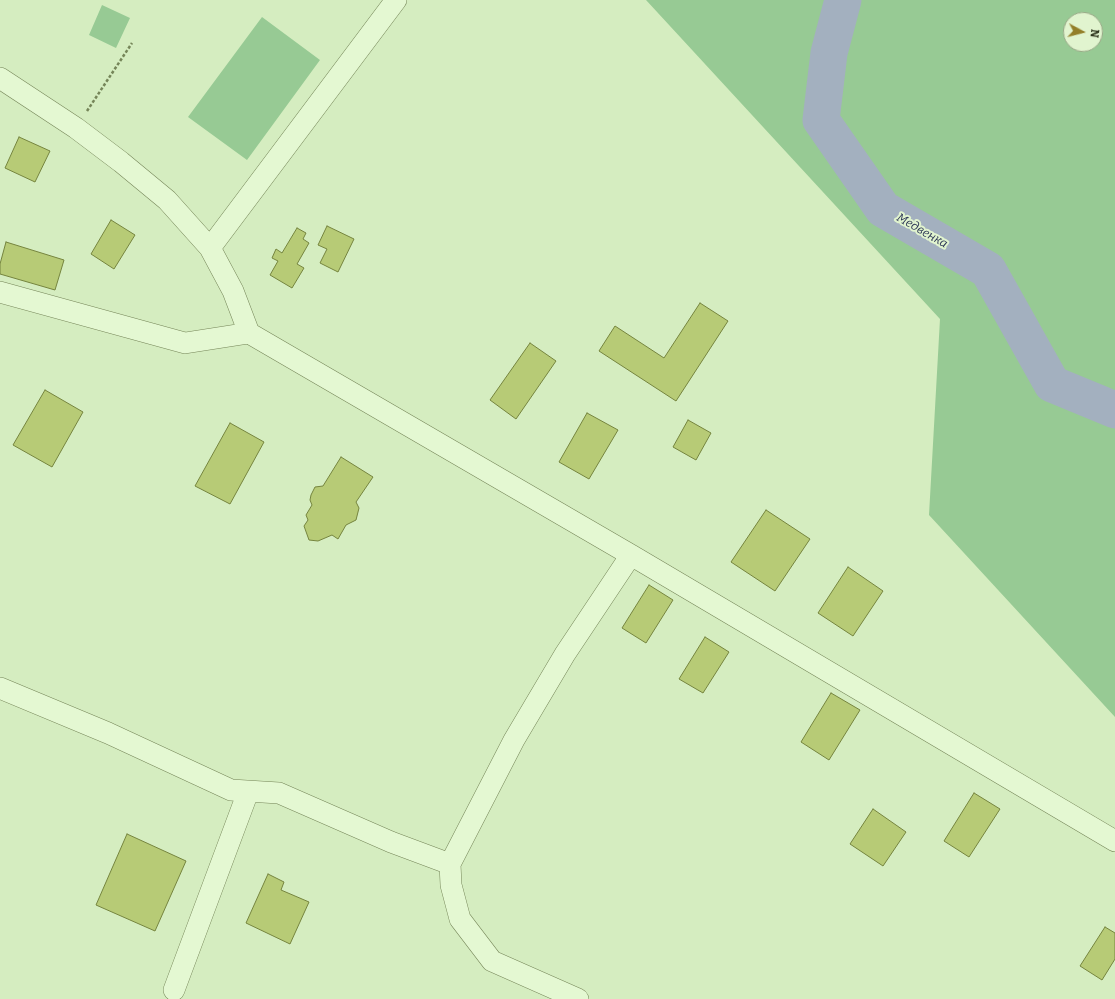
<!DOCTYPE html>
<meta charset="utf-8">
<style>
body{margin:0}
#map{position:relative;width:1115px;height:999px;overflow:hidden;background:#d5edc0;font-family:Bitter,serif}
canvas{display:block}
.north{position:absolute;left:1063px;top:12px;width:40px;height:40px;box-sizing:border-box;background:#e1f4cf;border:1px solid #99a887;border-radius:50%;rotate:97deg;font-size:11px;font-weight:700;line-height:16px;text-align:center;color:#2e351c}
.north::after{content:'';display:block;margin:auto;width:14px;height:18px;background:#937f29;clip-path:polygon(50% 0,100% 100%,50% 72%,0 100%)}
</style>
<div id="map">
<canvas width="1115" height="999"></canvas>
<div class="north">N</div>
</div>
<script>
const g = document.querySelector('canvas').getContext('2d');
g.lineJoin = 'round';
function paint(path, color) {
  g.fillStyle = color;
  g.fill(path, 'evenodd');
}
function shape(rows) {
  const path = new Path2D();
  for (const r of rows) {
    path.moveTo(r[0], r[1]);
    for (let i = 2; i < r.length; i += 2) path.lineTo(r[i], r[i + 1]);
  }
  return path;
}
function stroke(path, color, width, dash) {
  g.strokeStyle = color;
  g.lineWidth = width;
  g.lineCap = dash ? 'butt' : 'round';
  g.setLineDash(dash || []);
  g.stroke(path);
}
function write(font, color, halo, rows, align = 'center') {
  g.font = font + ' Bitter,serif';
  g.lineWidth = 4;
  g.setLineDash([]);
  g.textBaseline = 'middle';
  g.strokeStyle = halo;
  g.fillStyle = color;
  for (const [text, x, y, turn = 0] of rows) {
    g.save();
    g.translate(x, y);
    g.rotate((+turn || 0) * Math.PI / 180);
    g.textAlign = isNaN(turn) ? turn : align;
    if (halo) g.strokeText(text, 0, 0);
    g.fillText(text, 0, 0);
    g.restore();
  }
}
paint(shape([
 [646,0,1115,0,1115,717,929,515,940,319],
 [1071,20,1095,20,1095,44,1071,44],
 [102,5,130,18,116,48,89,35],
 [262,17,320,60,247,160,188,117]
]), '#97ca94');
stroke(shape([
 [843,0,829,53,821,120,883,209,988,270,1052,384,1115,410]
]), '#a3b0bf', 37);
const building = shape([
 [19,137,50,151,35,182,5,168,19,137],
 [111,220,135,235,114,269,91,254,111,220],
 [327,226,354,239,338,272,320,263,327,249,318,245,327,226],
 [297,228,306,233,303,239,309,243,297,264,304,268,292,288,270,275,278,261,272,258,276,249,282,253,297,228],
 [6,242,64,260,55,290,0,274,0,264,6,242],
 [700,303,728,321,676,401,599,351,615,326,664,358,700,303],
 [530,343,556,361,516,419,490,400,530,343],
 [45,390,83,412,52,467,13,445,45,390],
 [587,413,618,430,589,479,559,462,587,413],
 [688,420,711,433,696,460,673,447,688,420],
 [230,423,264,442,230,504,195,486,230,423],
 [341,457,373,477,356,502,359,508,356,520,346,525,338,539,332,535,318,541,309,540,304,526,308,520,306,515,312,505,310,500,311,495,315,487,323,486,341,457],
 [766,510,810,539,775,591,731,562,766,510],
 [848,567,883,591,853,636,818,613,848,567],
 [649,585,673,600,646,643,622,628,649,585],
 [705,637,729,652,703,693,679,679,705,637],
 [831,693,860,710,829,760,801,742,831,693],
 [974,793,1000,809,969,857,944,841,974,793],
 [873,809,906,832,883,866,850,844,873,809],
 [127,834,186,861,155,931,96,905,127,834],
 [268,874,284,882,281,890,309,902,290,944,246,923,268,874],
 [1105,927,1115,933,1115,959,1102,980,1080,966,1105,927]
]);
paint(building, '#b7cb76');
stroke(building, '#75843e', 1);
const street = shape([
 [0,78,76,128,121,162,167,200,210,248,233,291,249,333,631,555,1115,841],
 [210,248,396,0],
 [0,292,185,343,249,333],
 [0,688,108,733,231,790,279,793,391,842,450,864,514,740,565,654,631,555],
 [450,864,451,885,460,919,492,961,578,999],
 [174,990,248,792]
]);
stroke(street, '#758558', 22);
stroke(shape([
 [87,111,132,43]
]), '#758558', 2.5, [3, 2]);
stroke(street, '#e4f8d2', 21);
write('italic 12px', '#2c3655', '#e1f4cf', [
 ["Медвенка",922,231,30]
]);
</script>
